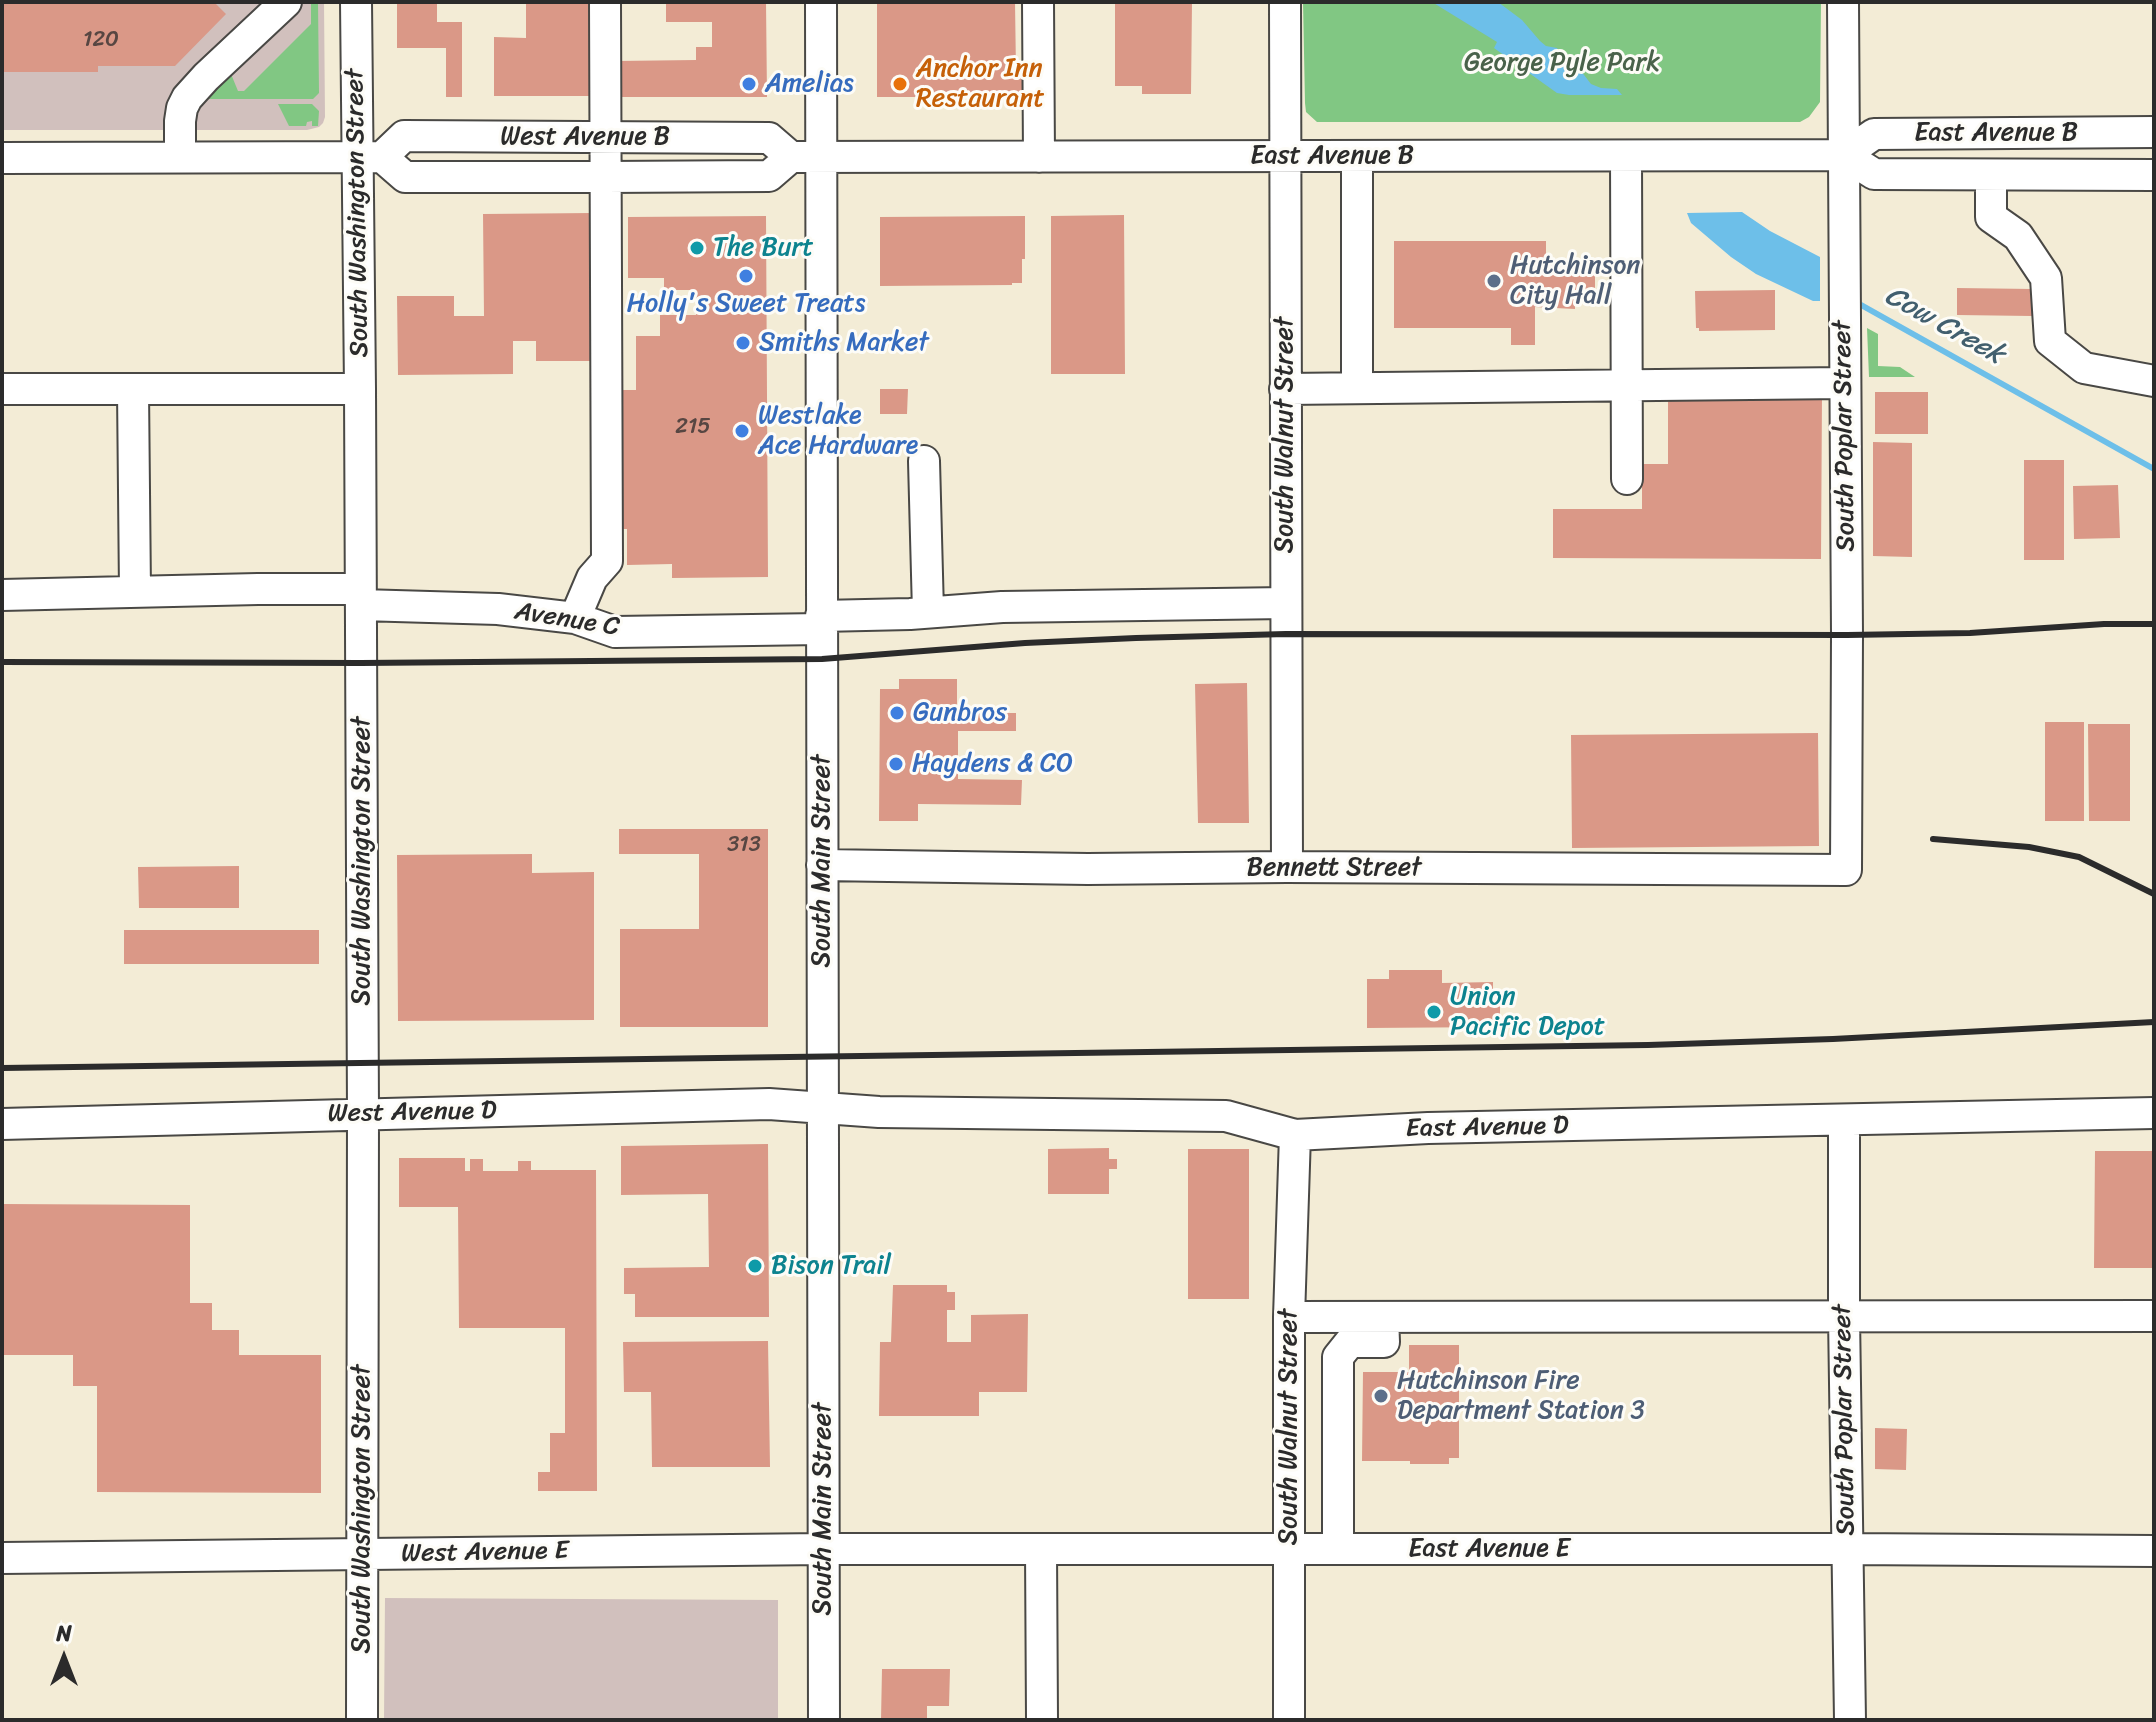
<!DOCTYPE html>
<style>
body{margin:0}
#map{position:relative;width:2156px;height:1722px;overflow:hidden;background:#f3ecd6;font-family:Sriracha,sans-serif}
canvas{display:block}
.frame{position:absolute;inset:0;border:4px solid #2b2b2b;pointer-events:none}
.north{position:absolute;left:24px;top:1618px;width:80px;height:80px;-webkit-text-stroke:6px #fdfcf7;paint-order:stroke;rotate:0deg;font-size:22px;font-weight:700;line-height:32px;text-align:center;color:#2b2b2b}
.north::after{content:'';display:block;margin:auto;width:28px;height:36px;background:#2b2b2b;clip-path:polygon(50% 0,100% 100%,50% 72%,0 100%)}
</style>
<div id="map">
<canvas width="2156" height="1722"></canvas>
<div class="frame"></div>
<div class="north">N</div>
</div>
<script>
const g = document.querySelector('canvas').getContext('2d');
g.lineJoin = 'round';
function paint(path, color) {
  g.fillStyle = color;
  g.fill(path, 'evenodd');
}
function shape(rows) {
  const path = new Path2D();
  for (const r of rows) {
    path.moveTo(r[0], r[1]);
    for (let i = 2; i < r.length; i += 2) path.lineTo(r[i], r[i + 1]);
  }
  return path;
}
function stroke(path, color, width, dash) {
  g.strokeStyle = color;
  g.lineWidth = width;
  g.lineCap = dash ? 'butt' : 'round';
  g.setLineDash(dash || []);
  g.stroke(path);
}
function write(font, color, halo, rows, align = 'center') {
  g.font = font + ' Sriracha,sans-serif';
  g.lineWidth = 6;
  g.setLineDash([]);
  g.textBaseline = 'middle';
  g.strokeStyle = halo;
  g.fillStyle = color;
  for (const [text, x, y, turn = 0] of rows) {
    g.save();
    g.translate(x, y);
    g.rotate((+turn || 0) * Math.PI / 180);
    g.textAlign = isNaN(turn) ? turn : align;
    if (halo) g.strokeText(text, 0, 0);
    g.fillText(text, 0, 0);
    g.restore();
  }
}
paint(shape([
 [2,2,324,2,325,117,323,123,319,127,307,130,2,130],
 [385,1598,778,1600,778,1720,384,1720]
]), '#d1c0bd');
paint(shape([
 [311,2,318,2,319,93,313,99,204,99,229,74,231,74,238,91,244,91,311,24],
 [1303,2,1821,2,1820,102,1809,117,1800,122,1317,122,1306,112,1305,103],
 [278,104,312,104,319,111,318,126,312,126,312,121,307,122,306,126,289,126],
 [1867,328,1878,334,1878,366,1900,367,1915,377,1869,377]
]), '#81c783');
paint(shape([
 [1432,2,1498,2,1522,20,1540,41,1546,46,1557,48,1561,56,1574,62,1591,84,1601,88,1617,89,1622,95,1569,95,1557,93,1494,48,1497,42],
 [1742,212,1770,231,1820,257,1820,301,1813,301,1756,274,1731,257,1691,223,1687,213]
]), '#6dbfe9');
stroke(shape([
 [1854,301,2154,469]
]), '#6dbfe9', 6);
paint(shape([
 [2,2,214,2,226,14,175,66,98,66,98,72,2,72],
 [397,2,437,2,437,22,462,22,462,97,446,97,446,48,397,48],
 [526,2,592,2,592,96,494,96,494,37,526,38],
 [666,2,766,2,767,97,619,97,617,61,696,60,696,47,712,47,712,22,666,22],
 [877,2,1015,2,1016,72,1026,72,1026,97,877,97],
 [1115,2,1192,2,1191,94,1142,94,1142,86,1115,86],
 [593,213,594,361,536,361,536,341,513,341,513,374,398,375,397,296,454,296,454,316,484,316,483,214],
 [1124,215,1125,374,1051,374,1051,216],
 [766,216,768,577,672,578,672,564,627,565,627,529,619,529,618,390,636,390,636,336,660,336,660,315,696,315,696,290,664,290,664,278,628,278,628,217],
 [1025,216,1025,259,1022,259,1022,283,1012,283,1012,285,880,286,880,217],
 [1394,241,1546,241,1546,263,1595,263,1595,298,1575,298,1575,309,1535,307,1535,345,1511,345,1511,328,1394,328],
 [1957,288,2033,289,2032,316,1957,315],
 [1775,290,1775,330,1699,331,1699,328,1696,328,1695,291],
 [880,389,908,389,907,414,880,414],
 [1875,392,1928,392,1928,434,1875,434],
 [1668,393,1822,393,1821,559,1553,558,1553,509,1642,509,1642,464,1668,464],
 [1873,442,1912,443,1912,557,1873,556],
 [2024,460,2064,460,2064,560,2024,560],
 [2118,485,2120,538,2074,539,2073,486],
 [899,679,957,679,957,713,1016,713,1016,731,958,731,958,779,1022,780,1021,805,918,804,918,821,879,821,880,689,899,689],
 [1247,683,1249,823,1198,823,1195,684],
 [2045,722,2084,722,2084,821,2045,821],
 [2088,724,2130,724,2130,821,2089,821],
 [1818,733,1819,846,1572,848,1571,735],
 [619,829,768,829,768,1027,620,1027,620,929,699,929,699,854,619,854],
 [532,854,532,873,594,872,594,1020,398,1021,397,855],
 [239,866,239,908,139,908,138,867],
 [124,930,319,930,319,964,124,964],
 [1389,970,1442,970,1442,983,1493,982,1493,998,1500,998,1500,1027,1367,1028,1367,979,1389,979],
 [768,1144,769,1317,635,1317,635,1294,624,1294,624,1268,709,1267,708,1194,621,1195,621,1146],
 [1109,1148,1109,1159,1117,1159,1117,1169,1109,1169,1109,1194,1048,1194,1048,1149],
 [1188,1149,1249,1149,1249,1299,1188,1299],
 [2095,1151,2154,1151,2154,1268,2094,1268],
 [399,1158,465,1158,465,1171,470,1171,470,1159,483,1159,483,1171,518,1171,518,1161,531,1161,531,1170,596,1170,597,1491,538,1491,538,1472,550,1472,550,1433,565,1433,565,1328,459,1328,458,1207,399,1207],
 [2,1204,190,1205,190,1303,212,1303,212,1330,239,1330,239,1355,321,1355,321,1493,97,1492,97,1386,73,1386,73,1355,2,1355],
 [893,1285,947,1285,947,1292,955,1292,955,1310,947,1310,947,1342,971,1342,971,1315,1028,1314,1027,1392,979,1392,979,1416,879,1416,880,1342,891,1342],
 [768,1341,770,1467,652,1467,651,1392,624,1392,623,1342],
 [1409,1345,1459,1345,1459,1458,1449,1458,1449,1464,1410,1464,1410,1461,1362,1461,1363,1372,1409,1372],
 [1875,1428,1907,1429,1906,1470,1875,1469],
 [882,1669,950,1669,949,1706,927,1706,927,1720,881,1720]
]), '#da9887');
const minor = shape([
 [356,2,360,389,363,1114,362,1720],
 [821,2,824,1720],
 [1038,2,1039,157],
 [1285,2,1287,867],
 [1844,155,1874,134,2154,132],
 [1357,156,1357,388],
 [1626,156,1627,479],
 [180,157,180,121,182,108,187,98,206,77,286,2],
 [382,157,404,136,769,138,791,157],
 [2,158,382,157,405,177,606,177,769,176,791,157,1844,155,1874,174,2154,175],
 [1991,175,1991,217,2018,236,2046,278,2050,341,2084,368,2154,381],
 [2,389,360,389],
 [1285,389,1844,383],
 [133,390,135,592],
 [924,461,928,612],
 [2,595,258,589,360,589],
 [361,605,498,609,575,618,615,632,821,629],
 [821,616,910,614,1002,607,1286,603],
 [575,618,592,578,607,561,605,2],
 [822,865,1088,869,1287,867,1846,870,1847,635,1843,2],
 [1844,1120,1844,1316,1850,1720],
 [2,1124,769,1104,879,1112,1226,1116,1295,1135,1428,1128,2154,1113],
 [1289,1317,2154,1316],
 [1041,1549,1042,1720],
 [1338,1549,1338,1357,1350,1342,1384,1342,1383,1317],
 [2,1558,823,1549,1846,1549,2154,1551],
 [1289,1720,1289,1317,1295,1135]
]);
stroke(minor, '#494845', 34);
stroke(minor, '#fff', 30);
stroke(shape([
 [2,662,361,663,822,659,1025,643,1136,638,1286,634,1847,635,1970,633,2104,624,2154,624],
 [1933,839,2029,847,2079,857,2154,894],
 [2,1068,1648,1045,1833,1039,2154,1022]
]), '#2b2b2b', 6);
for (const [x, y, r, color] of [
 [749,84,8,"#3f7fe0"],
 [900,84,8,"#e8710a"],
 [697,248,8,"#0f9aa8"],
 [746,276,8,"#3f7fe0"],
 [1494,281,8,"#5c6f8a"],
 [743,343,8,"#3f7fe0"],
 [742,431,8,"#3f7fe0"],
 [897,713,8,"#3f7fe0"],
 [896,764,8,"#3f7fe0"],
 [1434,1012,8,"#0f9aa8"],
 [755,1266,8,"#0f9aa8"],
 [1381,1396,8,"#5c6f8a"]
]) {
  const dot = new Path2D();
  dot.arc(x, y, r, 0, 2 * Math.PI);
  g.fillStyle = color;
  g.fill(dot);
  stroke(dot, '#fdfcf7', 3);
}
write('22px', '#574642', null, [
 ["120",101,40],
 ["215",693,427],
 ["313",744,845]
]);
write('26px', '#49624a', '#fdfcf7', [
 ["George Pyle Park",1562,63]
]);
write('26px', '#c56008', '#fdfcf7', [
 ["Anchor Inn",916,69],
 ["Restaurant",916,99]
], 'left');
write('26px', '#366cbe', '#fdfcf7', [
 ["Amelias",765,84],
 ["Holly's Sweet Treats",746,304,"center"],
 ["Smiths Market",759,343],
 ["Westlake",758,416],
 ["Ace Hardware",758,446],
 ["Gunbros",913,713],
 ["Haydens & CO",912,764]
], 'left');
write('26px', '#2b2b2b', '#fdfcf7', [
 ["East Avenue B",1996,133],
 ["West Avenue B",585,137],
 ["East Avenue B",1332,156],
 ["South Washington Street",358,213,-91],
 ["South Walnut Street",1285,435,-90],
 ["South Poplar Street",1845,436,-91],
 ["Avenue C",567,620,9],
 ["South Washington Street",362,861,-90],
 ["South Main Street",822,861,-90],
 ["Bennett Street",1334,868],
 ["West Avenue D",412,1113,-1],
 ["East Avenue D",1487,1128,-1],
 ["South Poplar Street",1845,1420,-91],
 ["South Walnut Street",1289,1427,-90],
 ["South Washington Street",362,1509,-90],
 ["South Main Street",823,1509,-90],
 ["East Avenue E",1489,1549],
 ["West Avenue E",485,1553,-1]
]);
write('26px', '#0d838f', '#fdfcf7', [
 ["The Burt",713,248],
 ["Union",1450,997],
 ["Pacific Depot",1450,1027],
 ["Bison Trail",771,1266]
], 'left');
write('26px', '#4e5e75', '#fdfcf7', [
 ["Hutchinson",1510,266],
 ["City Hall",1510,296],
 ["Hutchinson Fire",1397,1381],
 ["Department Station 3",1397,1411]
], 'left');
write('italic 28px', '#425f6e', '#fdfcf7', [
 ["Cow Creek",1944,326,29]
]);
</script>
